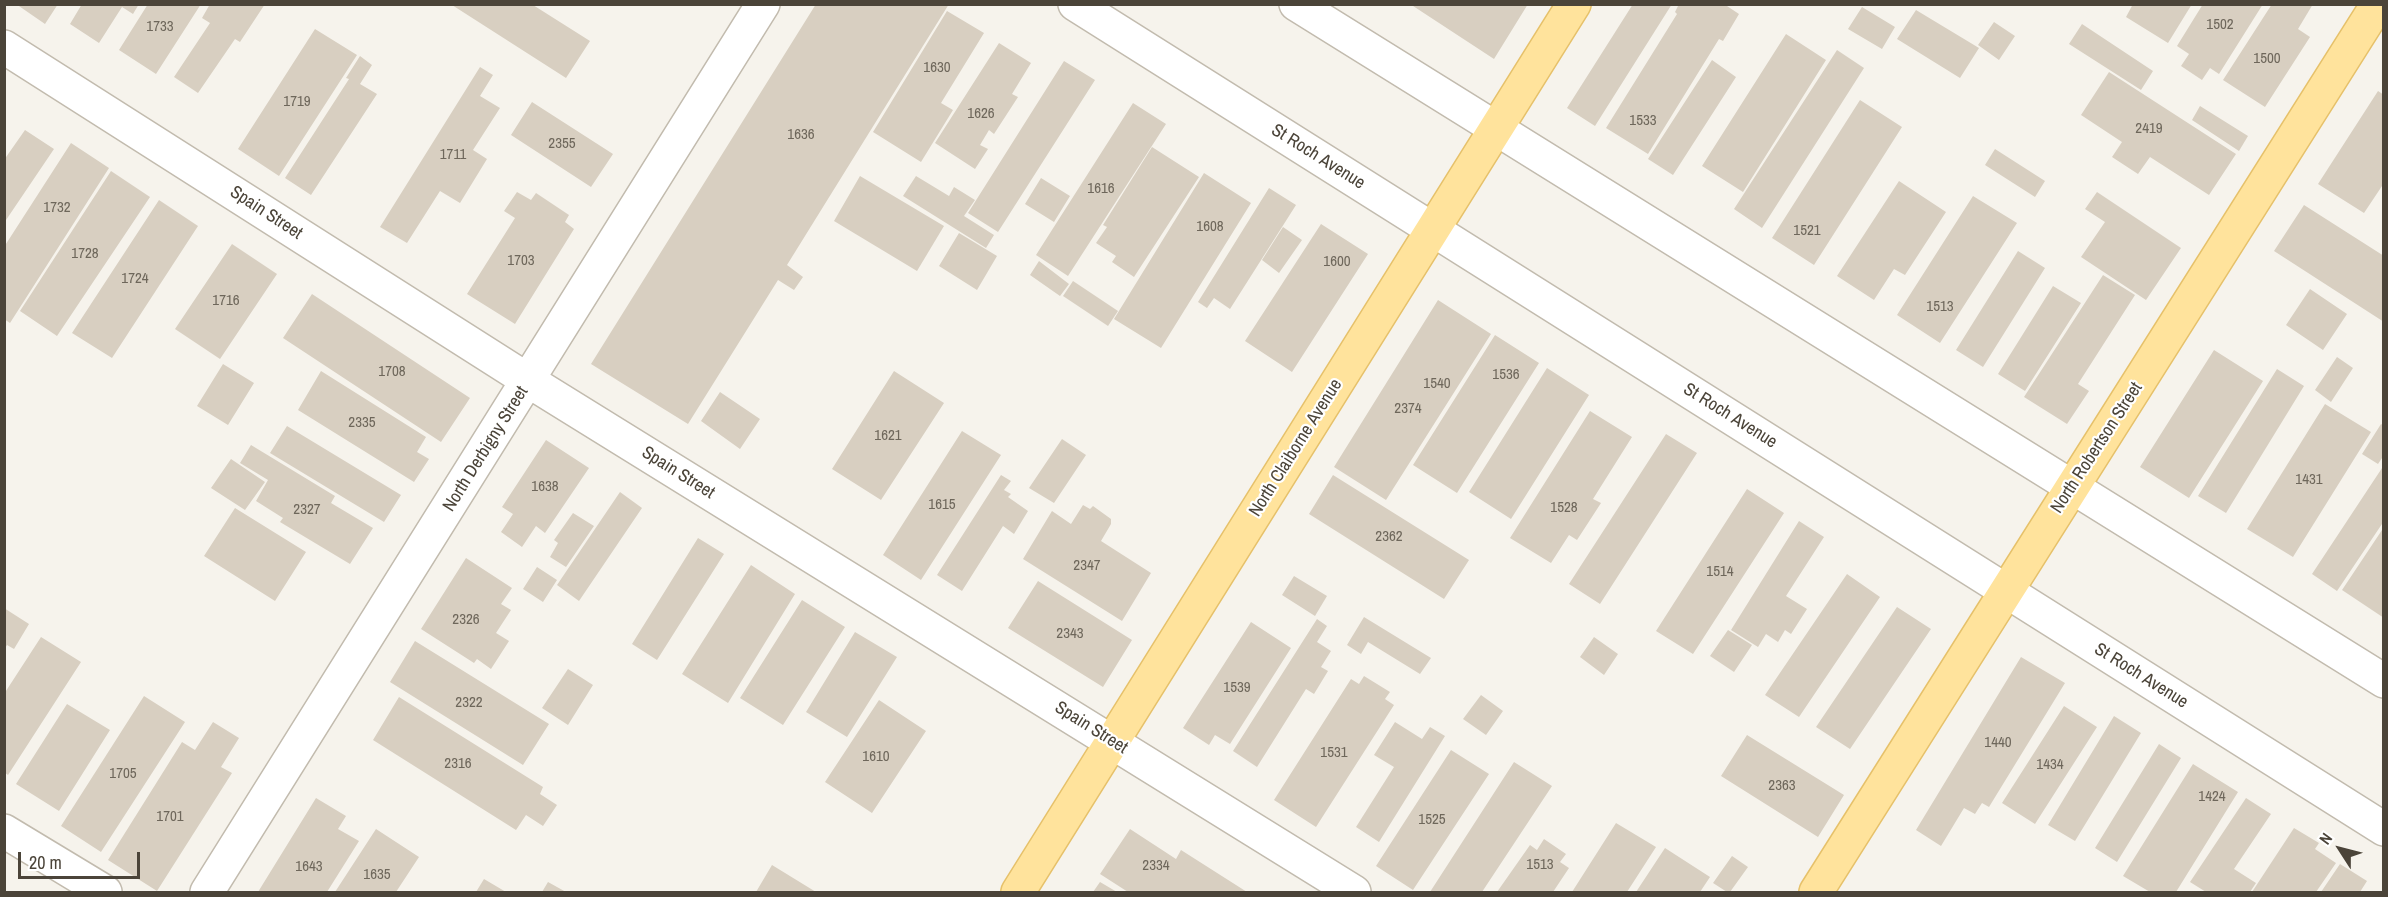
<!DOCTYPE html>
<style>
body{margin:0}
#map{position:relative;width:2388px;height:897px;overflow:hidden;background:#f6f3ec;font-family:"Archivo Narrow",sans-serif}
canvas{display:block}
.frame{position:absolute;inset:0;border:6px solid #4b4439;pointer-events:none}
.north{position:absolute;left:2310px;top:819px;width:60px;height:60px;-webkit-text-stroke:4px #fff;paint-order:stroke;rotate:306deg;font-size:16px;font-weight:700;line-height:24px;text-align:center;color:#4b4439}
.north::after{content:'';display:block;margin:auto;width:21px;height:27px;background:#4b4439;clip-path:polygon(50% 0,100% 100%,50% 72%,0 100%)}
.scale{position:absolute;left:18px;top:852px;width:122px;height:27px;box-sizing:border-box;border:3px solid #4b4439;border-top:0;padding-left:8px;font-size:18px;line-height:21px;white-space:nowrap;color:#4b4439;-webkit-text-stroke:4px #fff;paint-order:stroke}
</style>
<div id="map">
<canvas width="2388" height="897"></canvas>
<div class="frame"></div>
<div class="north">N</div>
<div class="scale">20 m</div>
</div>
<script>
const g = document.querySelector('canvas').getContext('2d');
g.lineJoin = 'round';
function paint(path, color) {
  g.fillStyle = color;
  g.fill(path, 'evenodd');
}
function shape(rows) {
  const path = new Path2D();
  for (const r of rows) {
    path.moveTo(r[0], r[1]);
    for (let i = 2; i < r.length; i += 2) path.lineTo(r[i], r[i + 1]);
  }
  return path;
}
function stroke(path, color, width, dash) {
  g.strokeStyle = color;
  g.lineWidth = width;
  g.lineCap = dash ? 'butt' : 'round';
  g.setLineDash(dash || []);
  g.stroke(path);
}
function write(font, color, halo, rows, align = 'center') {
  g.font = font + ' "Archivo Narrow",sans-serif';
  g.lineWidth = 4.5;
  g.setLineDash([]);
  g.textBaseline = 'middle';
  g.strokeStyle = halo;
  g.fillStyle = color;
  for (const [text, x, y, turn = 0] of rows) {
    g.save();
    g.translate(x, y);
    g.rotate((+turn || 0) * Math.PI / 180);
    g.textAlign = isNaN(turn) ? turn : align;
    if (halo) g.strokeText(text, 0, 0);
    g.fillText(text, 0, 0);
    g.restore();
  }
}
paint(shape([
 [16,4,58,4,45,24],
 [82,4,139,4,133,14,122,7,99,43,70,24],
 [148,4,201,4,156,74,119,50],
 [210,4,265,4,240,42,235,39,198,93,174,77,210,23,202,18],
 [816,4,949,4,787,265,803,277,794,290,778,280,688,424,591,364],
 [1410,4,1528,4,1494,59],
 [1633,4,1672,4,1595,126,1567,108],
 [1679,4,1724,4,1739,14,1723,41,1719,39,1648,154,1606,128,1677,14,1675,12],
 [2133,4,2192,4,2168,43,2126,17],
 [2203,4,2263,4,2219,74,2210,68,2202,80,2181,66,2189,54,2177,46],
 [2272,4,2313,4,2298,29,2310,37,2265,107,2223,80],
 [452,5,533,5,590,41,566,78],
 [1862,7,1895,27,1882,49,1848,29],
 [1916,10,1979,48,1960,78,1897,39],
 [947,11,984,33,941,103,953,110,921,162,873,132],
 [1994,22,2015,36,1999,60,1978,45],
 [2082,24,2153,71,2141,90,2069,44],
 [315,29,357,55,279,176,238,149],
 [1786,34,1826,60,1743,192,1702,166],
 [999,43,1031,63,1012,94,1018,97,994,134,989,130,980,145,988,149,975,169,935,143],
 [1837,50,1864,68,1762,228,1734,209],
 [360,56,372,65,360,84,377,94,311,195,285,178,349,79,346,78],
 [1712,60,1736,77,1673,175,1648,159],
 [1064,61,1095,80,998,232,968,213],
 [480,67,493,75,480,96,500,108,473,150,487,159,460,203,440,191,407,243,380,227],
 [2109,72,2236,154,2209,195,2150,157,2138,174,2112,157,2122,142,2081,115],
 [2378,91,2384,95,2384,183,2364,213,2318,184],
 [1860,100,1902,127,1814,265,1772,238],
 [532,102,613,154,591,187,511,135],
 [1133,103,1166,124,1068,276,1036,255],
 [2200,106,2248,136,2239,151,2192,120],
 [25,130,54,149,4,223,4,160],
 [71,143,109,168,10,323,4,319,4,247],
 [1152,147,1199,177,1134,277,1112,262,1116,256,1096,243,1107,227,1103,225],
 [1995,149,2045,181,2035,197,1985,165],
 [111,171,150,197,57,336,20,311],
 [1204,173,1251,203,1161,348,1114,319],
 [860,176,944,226,917,271,834,221],
 [916,176,949,196,954,187,975,200,964,216,994,235,986,248,903,196],
 [1041,178,1070,196,1054,222,1025,204],
 [1899,181,1946,212,1905,275,1894,269,1874,300,1837,276],
 [1269,188,1296,205,1230,309,1214,298,1207,308,1198,302],
 [517,192,531,200,536,193,569,215,565,222,574,229,515,324,467,294,515,218,504,211],
 [2097,192,2181,248,2146,300,2081,257,2105,222,2085,209],
 [1973,196,2017,223,1940,343,1897,315],
 [159,200,198,226,112,358,72,333],
 [2304,205,2384,256,2384,322,2274,251],
 [1321,224,1368,254,1292,372,1245,341],
 [1283,227,1302,240,1279,273,1262,260],
 [959,233,997,256,977,290,939,266],
 [232,244,277,274,220,359,175,329],
 [2018,251,2045,268,1983,367,1956,350],
 [1039,261,1069,284,1060,296,1030,275],
 [2103,275,2135,295,2078,384,2089,391,2067,424,2024,397],
 [1073,281,1118,311,1108,326,1063,296],
 [2053,286,2081,303,2025,391,1998,374],
 [2310,289,2347,314,2323,350,2286,325],
 [312,294,470,398,441,442,283,338],
 [1438,300,1491,334,1386,500,1334,467],
 [1495,335,1539,363,1457,493,1413,465],
 [2214,350,2263,381,2189,498,2140,467],
 [2337,357,2353,368,2331,402,2315,390],
 [223,364,254,383,228,425,197,406],
 [1547,368,1589,395,1511,519,1469,492],
 [2277,369,2304,386,2226,513,2198,496],
 [321,371,426,437,417,452,429,459,414,482,298,410],
 [894,371,944,403,881,500,832,469],
 [720,392,760,419,740,449,701,421],
 [2325,404,2371,432,2293,557,2247,529],
 [1590,411,1632,437,1593,499,1601,503,1577,540,1569,535,1551,563,1510,538],
 [2381,424,2384,426,2384,455,2378,464,2362,454],
 [287,426,401,495,384,522,270,453],
 [962,431,1001,455,921,580,883,555],
 [1666,434,1697,453,1600,604,1569,584],
 [1062,439,1086,455,1054,503,1029,488],
 [546,440,589,468,545,533,536,526,522,547,501,532,513,514,502,507],
 [251,445,335,496,331,503,373,528,350,564,280,522,283,518,256,501,268,480,240,463],
 [231,459,265,482,245,510,211,488],
 [2384,465,2384,521,2337,591,2312,574],
 [1001,475,1011,481,1004,490,1011,494,1008,497,1028,511,1014,534,1003,526,962,591,937,575],
 [1333,475,1469,560,1444,599,1309,514],
 [1747,489,1784,513,1693,654,1656,631],
 [620,492,642,508,579,601,557,585],
 [1083,505,1090,509,1093,506,1111,519,1111,524,1101,541,1151,573,1122,621,1023,559,1052,511,1071,524],
 [235,508,306,552,275,601,204,556],
 [573,513,594,526,566,567,550,557,558,543,554,540],
 [1799,521,1824,537,1786,596,1807,609,1791,634,1785,630,1778,642,1766,634,1758,647,1731,630],
 [2384,527,2384,618,2342,590],
 [698,538,724,554,657,660,632,644],
 [466,558,512,588,501,604,511,610,496,633,509,641,491,669,477,659,474,663,421,629],
 [751,565,795,594,728,703,682,674],
 [537,567,557,580,543,602,523,589],
 [1847,574,1880,597,1799,717,1765,695],
 [1294,576,1327,596,1315,616,1282,595],
 [1038,581,1132,640,1103,687,1008,628],
 [802,600,845,627,783,725,740,698],
 [1897,607,1931,629,1850,749,1816,727],
 [4,608,29,624,14,649,7,645,4,650],
 [1364,617,1431,658,1420,674,1368,642,1361,654,1347,645],
 [1317,619,1327,626,1317,642,1331,651,1321,667,1328,671,1314,694,1306,689,1257,767,1233,751],
 [1251,622,1291,648,1230,744,1215,735,1209,745,1183,728],
 [1728,630,1752,645,1734,672,1710,656],
 [855,632,897,657,847,737,806,712],
 [41,637,81,662,8,775,4,772,4,694],
 [1594,637,1618,654,1604,675,1580,657],
 [415,641,549,724,523,765,390,682],
 [2021,657,2065,683,1989,807,1982,803,1975,814,1964,808,1941,846,1916,830],
 [568,669,593,685,568,725,542,708],
 [1364,676,1390,692,1385,699,1394,705,1316,827,1274,800,1351,679,1359,684],
 [1481,695,1503,711,1486,735,1463,719],
 [144,696,185,722,101,852,61,826],
 [399,697,543,787,540,794,557,805,543,826,526,815,516,830,373,740],
 [879,700,926,731,872,813,825,782],
 [67,704,110,730,59,811,16,784],
 [2064,706,2097,727,2035,824,2002,803],
 [2114,716,2141,733,2075,841,2048,825],
 [213,722,239,738,221,767,232,773,157,891,108,860,182,742,195,750],
 [1395,722,1422,739,1430,727,1445,736,1379,842,1356,827,1394,767,1374,755],
 [1747,735,1844,795,1818,837,1721,776],
 [2159,744,2181,758,2117,862,2095,848],
 [1451,750,1489,774,1413,890,1376,866],
 [1514,762,1552,786,1482,892,1430,892],
 [2193,764,2238,792,2176,892,2150,892,2123,876],
 [316,798,346,816,338,829,359,841,327,892,258,892],
 [2246,798,2271,814,2234,869,2256,883,2250,892,2206,892,2190,882],
 [1616,823,1656,847,1627,892,1572,892],
 [2294,828,2319,843,2315,849,2336,863,2316,892,2252,892],
 [376,829,419,857,396,892,335,892],
 [1130,829,1176,859,1181,850,1247,892,1128,892,1100,874],
 [1544,839,1566,854,1560,862,1569,868,1553,892,1497,892,1530,845,1537,850],
 [1665,848,1710,877,1700,892,1636,892],
 [1732,856,1748,867,1730,892,1727,892,1713,883],
 [2340,864,2367,881,2360,892,2321,892],
 [772,865,816,892,756,892],
 [484,879,506,892,476,892],
 [548,882,566,892,542,892],
 [1100,882,1117,892,1093,892]
]), '#d8cfc1');
const minor = shape([
 [1075,4,2384,829],
 [1296,4,2384,681],
 [4,47,529,381,1354,892],
 [4,831,105,892],
 [207,892,763,4]
]);
const major = shape([
 [1018,892,1574,4],
 [1816,892,2378,4]
]);
stroke(minor, '#c2bbae', 36);
stroke(major, '#e6c16a', 36);
stroke(minor, '#fff', 33);
stroke(major, '#ffe39c', 33);
write('15px', '#6e675b', null, [
 ["1502",2220,25],
 ["1733",160,27],
 ["1500",2267,59],
 ["1630",937,68],
 ["1719",297,102],
 ["1626",981,114],
 ["1533",1643,121],
 ["2419",2149,129],
 ["1636",801,135],
 ["2355",562,144],
 ["1711",453,155],
 ["1616",1101,189],
 ["1732",57,208],
 ["1608",1210,227],
 ["1521",1807,231],
 ["1728",85,254],
 ["1703",521,261],
 ["1600",1337,262],
 ["1724",135,279],
 ["1716",226,301],
 ["1513",1940,307],
 ["1708",392,372],
 ["1536",1506,375],
 ["1540",1437,384],
 ["2374",1408,409],
 ["2335",362,423],
 ["1621",888,436],
 ["1431",2309,480],
 ["1638",545,487],
 ["1615",942,505],
 ["1528",1564,508],
 ["2327",307,510],
 ["2362",1389,537],
 ["2347",1087,566],
 ["1514",1720,572],
 ["2326",466,620],
 ["2343",1070,634],
 ["1539",1237,688],
 ["2322",469,703],
 ["1440",1998,743],
 ["1531",1334,753],
 ["1610",876,757],
 ["2316",458,764],
 ["1434",2050,765],
 ["1705",123,774],
 ["2363",1782,786],
 ["1424",2212,797],
 ["1701",170,817],
 ["1525",1432,820],
 ["1513",1540,865],
 ["2334",1156,866],
 ["1643",309,867],
 ["1635",377,875]
]);
write('18px', '#4b4439', '#fff', [
 ["St Roch Avenue",1318,157,32],
 ["Spain Street",266,213,33],
 ["St Roch Avenue",1730,416,32],
 ["North Claiborne Avenue",1296,448,-58],
 ["North Robertson Street",2097,448,-57],
 ["North Derbigny Street",486,449,-58],
 ["Spain Street",678,473,32],
 ["St Roch Avenue",2141,676,32],
 ["Spain Street",1091,728,32]
]);
</script>
